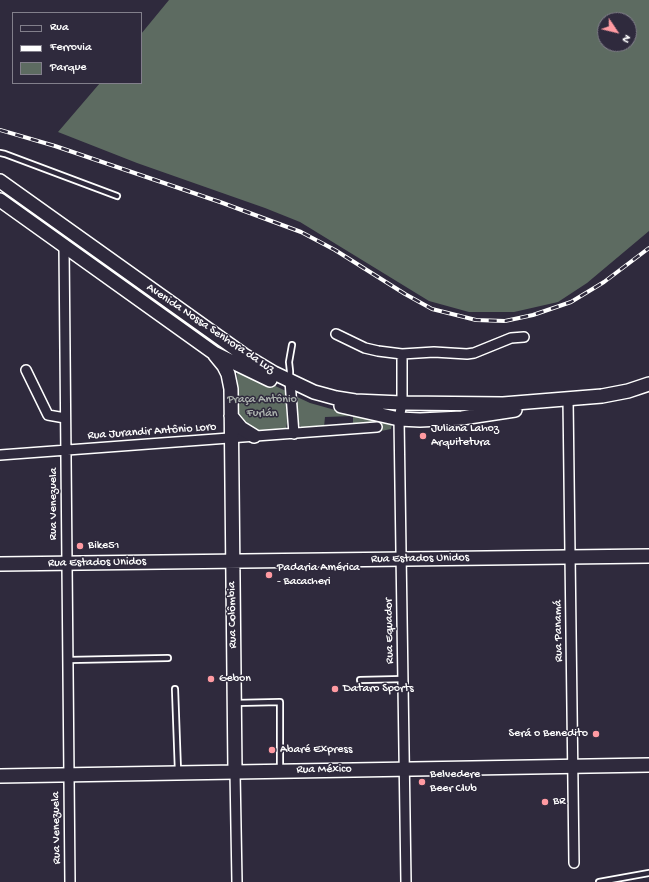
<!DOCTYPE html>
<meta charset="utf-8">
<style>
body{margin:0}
#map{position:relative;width:649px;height:882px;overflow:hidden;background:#2f2a3d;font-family:"Gochi Hand",sans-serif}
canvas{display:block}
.legend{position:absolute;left:12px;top:12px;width:130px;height:72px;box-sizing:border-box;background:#2f2a3d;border:1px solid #827f8b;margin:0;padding:5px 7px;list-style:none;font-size:12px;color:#fff}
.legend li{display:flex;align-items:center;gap:8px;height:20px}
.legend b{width:20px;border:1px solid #827f8b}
.north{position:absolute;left:597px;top:12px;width:40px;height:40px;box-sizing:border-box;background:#2f2a3d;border:1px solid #827f8b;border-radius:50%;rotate:125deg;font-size:11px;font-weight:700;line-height:16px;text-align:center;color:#fff}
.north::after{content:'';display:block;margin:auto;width:14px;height:18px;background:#ff9aa2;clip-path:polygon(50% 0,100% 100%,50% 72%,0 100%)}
</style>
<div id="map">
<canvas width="649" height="882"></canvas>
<ul class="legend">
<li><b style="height:5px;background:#2f2a3d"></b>Rua</li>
<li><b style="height:5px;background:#fff"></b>Ferrovia</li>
<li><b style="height:11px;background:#5d6b61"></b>Parque</li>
</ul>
<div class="north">N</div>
</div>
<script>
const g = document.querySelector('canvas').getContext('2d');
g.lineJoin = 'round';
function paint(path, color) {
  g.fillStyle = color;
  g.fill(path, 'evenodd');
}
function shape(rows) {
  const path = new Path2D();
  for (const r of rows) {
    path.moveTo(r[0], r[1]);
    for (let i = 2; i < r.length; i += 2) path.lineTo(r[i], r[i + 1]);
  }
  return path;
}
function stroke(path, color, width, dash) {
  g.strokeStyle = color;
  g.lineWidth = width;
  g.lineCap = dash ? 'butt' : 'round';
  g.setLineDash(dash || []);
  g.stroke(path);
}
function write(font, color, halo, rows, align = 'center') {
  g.font = font + ' "Gochi Hand",sans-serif';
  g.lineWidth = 3;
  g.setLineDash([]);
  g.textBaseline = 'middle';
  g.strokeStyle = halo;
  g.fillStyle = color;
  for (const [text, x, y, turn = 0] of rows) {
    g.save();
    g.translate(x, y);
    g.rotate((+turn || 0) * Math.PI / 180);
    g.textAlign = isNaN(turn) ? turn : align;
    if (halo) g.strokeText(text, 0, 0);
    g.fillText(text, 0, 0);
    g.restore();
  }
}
paint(shape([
 [169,0,649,0,649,231,587,283,558,302,514,312,469,312,429,301,300,222,265,208,137,163,58,132,100,83,141,83,141,34],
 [605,20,629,20,629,44,605,44],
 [237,368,286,391,287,423,286,428,282,431,260,433,247,427,238,414],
 [295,396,310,403,335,410,392,422,391,429,381,431,380,424,353,426,353,416,325,417,324,427,305,429,301,427,296,420]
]), '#5d6b61');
const lane = shape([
 [0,153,5,154,117,196],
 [290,379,290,371,289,362,292,345],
 [68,660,168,658],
 [360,680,403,679],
 [175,689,178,771],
 [235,703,280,702,280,769],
 [599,882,649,873]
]);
const street = shape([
 [64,246,70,882],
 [336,334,365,348,378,351,402,354,434,352,467,354,474,353,511,338,524,337],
 [402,354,402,403,399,419,406,882],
 [26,370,48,415,65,418],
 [290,381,294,434],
 [568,399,574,863],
 [0,455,377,427],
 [235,772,237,882]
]);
const secondary = shape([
 [0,181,244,355,274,373,314,392,336,398,355,401,402,403,503,404,602,396,628,391,649,384],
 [0,200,214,353,270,380],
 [215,355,224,366,228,374,231,389,235,772],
 [341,406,399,419,420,420,462,418,515,410],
 [231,416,241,428,254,436],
 [0,564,649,556],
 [0,776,649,765]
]);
stroke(lane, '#fff', 8);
stroke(street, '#fff', 12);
stroke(secondary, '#fff', 16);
stroke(lane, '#2f2a3d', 4.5);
stroke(street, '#2f2a3d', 9);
stroke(secondary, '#2f2a3d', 13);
const rail = shape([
 [0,130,55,146,220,202,301,232,335,250,405,294,432,309,476,320,505,321,533,315,571,302,604,282,649,248]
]);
stroke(rail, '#fff', 4);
stroke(rail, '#2f2a3d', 2.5, [8]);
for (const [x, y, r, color] of [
 [423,436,4,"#ff9aa2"],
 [80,546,4,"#ff9aa2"],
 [269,575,4,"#ff9aa2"],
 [211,679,4,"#ff9aa2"],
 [335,689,4,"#ff9aa2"],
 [596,734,4,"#ff9aa2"],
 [272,750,4,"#ff9aa2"],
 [422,782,4,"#ff9aa2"],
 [545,802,4,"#ff9aa2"]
]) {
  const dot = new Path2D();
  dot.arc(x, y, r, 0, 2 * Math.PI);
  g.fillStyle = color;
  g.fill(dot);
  stroke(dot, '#2f2a3d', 1.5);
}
write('12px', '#fff', '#2f2a3d', [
 ["Avenida Nossa Senhora da Luz",210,329,34],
 ["Rua Jurandir Antônio Loro",152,432,-4],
 ["Rua Venezuela",54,504,-90],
 ["Rua Estados Unidos",420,559,-1],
 ["Rua Estados Unidos",97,563,-1],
 ["Rua Colômbia",233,615,-91],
 ["Rua Equador",390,631,-91],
 ["Rua Panamá",559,631,-91],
 ["Rua México",324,770,-1],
 ["Rua Venezuela",57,828,-91]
]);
write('12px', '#aeb5b0', '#2f2a3d', [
 ["Praça Antônio",262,400],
 ["Furlán",262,414]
]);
write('12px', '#fff', '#2f2a3d', [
 ["Juliana Lahoz",431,429],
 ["Arquitetura",431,443],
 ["Bike51",88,546],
 ["Padaria América",277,568],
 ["- Bacacheri",277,582],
 ["Gebon",219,679],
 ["Dataro Sports",343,689],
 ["Será o Benedito",588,734,"right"],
 ["Abaré Express",280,750],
 ["Belvedere",430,775],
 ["Beer Club",430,789],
 ["BR",553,802]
], 'left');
</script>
